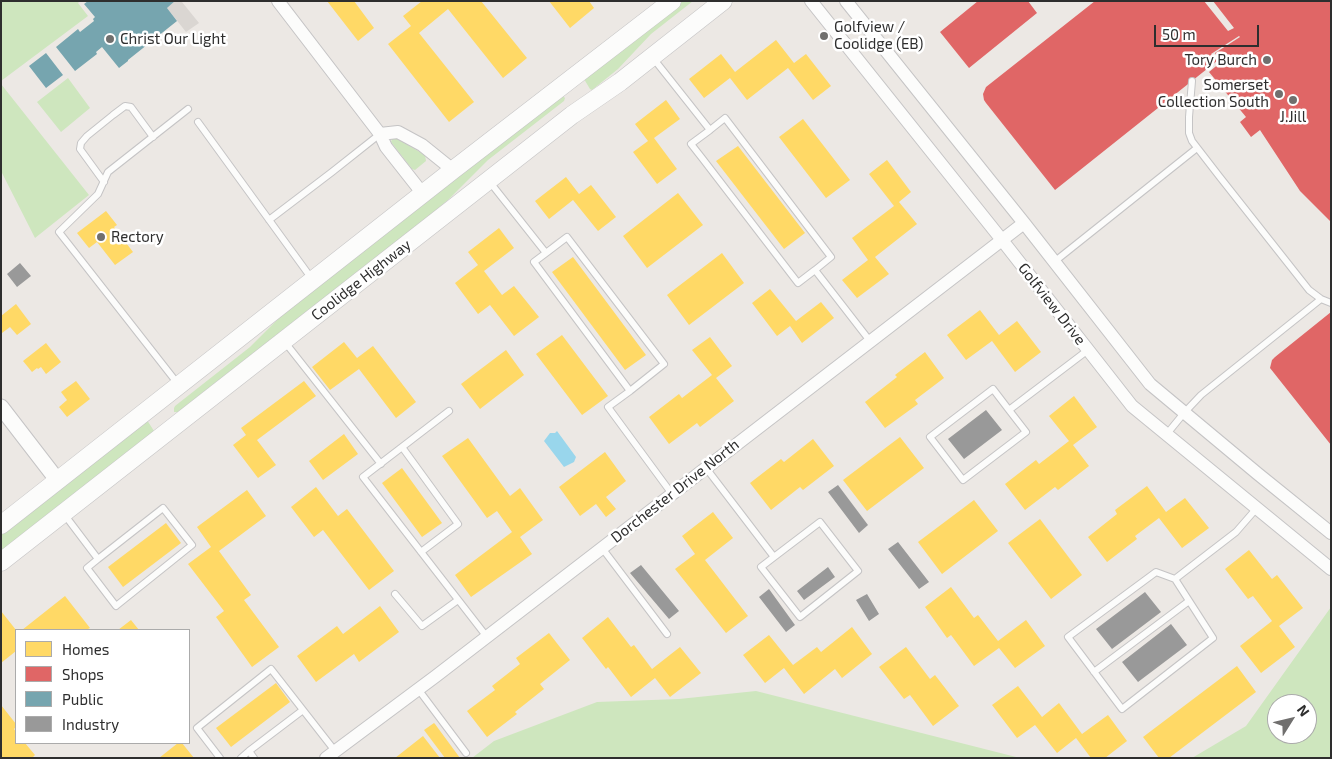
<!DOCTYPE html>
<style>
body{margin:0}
#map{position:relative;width:1332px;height:759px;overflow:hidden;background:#ece8e4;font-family:"Exo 2",sans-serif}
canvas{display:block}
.frame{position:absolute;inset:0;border:2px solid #2e2e2e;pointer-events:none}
.legend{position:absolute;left:15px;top:629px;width:175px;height:115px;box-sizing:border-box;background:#fff;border:1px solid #ababab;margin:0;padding:6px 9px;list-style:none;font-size:15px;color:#2e2e2e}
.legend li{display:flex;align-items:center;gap:10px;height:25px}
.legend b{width:25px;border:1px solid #ababab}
.north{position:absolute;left:1267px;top:694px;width:50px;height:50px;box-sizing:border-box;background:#fff;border:1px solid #ababab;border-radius:50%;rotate:54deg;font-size:14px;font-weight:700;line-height:20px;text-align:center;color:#2e2e2e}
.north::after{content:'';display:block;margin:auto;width:18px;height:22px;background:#706f6e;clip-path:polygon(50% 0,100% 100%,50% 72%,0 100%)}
.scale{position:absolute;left:1154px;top:25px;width:105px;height:22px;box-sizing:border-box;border:2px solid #2e2e2e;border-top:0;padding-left:6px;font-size:15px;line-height:18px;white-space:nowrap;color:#2e2e2e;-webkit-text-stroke:4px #fff;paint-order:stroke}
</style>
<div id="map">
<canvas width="1332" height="759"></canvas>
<div class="frame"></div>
<ul class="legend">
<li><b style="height:14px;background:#ffd966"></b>Homes</li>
<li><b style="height:14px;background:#e06666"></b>Shops</li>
<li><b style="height:14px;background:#76a5af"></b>Public</li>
<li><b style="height:14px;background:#999"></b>Industry</li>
</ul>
<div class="north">N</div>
<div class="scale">50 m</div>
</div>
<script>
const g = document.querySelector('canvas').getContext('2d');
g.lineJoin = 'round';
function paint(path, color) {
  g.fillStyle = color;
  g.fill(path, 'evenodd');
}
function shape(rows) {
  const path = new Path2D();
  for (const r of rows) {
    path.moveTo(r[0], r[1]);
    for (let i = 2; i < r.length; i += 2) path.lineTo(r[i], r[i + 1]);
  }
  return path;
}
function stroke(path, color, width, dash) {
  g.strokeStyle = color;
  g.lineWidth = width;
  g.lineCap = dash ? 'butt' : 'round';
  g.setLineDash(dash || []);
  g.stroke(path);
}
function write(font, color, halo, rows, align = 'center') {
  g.font = font + ' "Exo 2",sans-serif';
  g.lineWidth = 5;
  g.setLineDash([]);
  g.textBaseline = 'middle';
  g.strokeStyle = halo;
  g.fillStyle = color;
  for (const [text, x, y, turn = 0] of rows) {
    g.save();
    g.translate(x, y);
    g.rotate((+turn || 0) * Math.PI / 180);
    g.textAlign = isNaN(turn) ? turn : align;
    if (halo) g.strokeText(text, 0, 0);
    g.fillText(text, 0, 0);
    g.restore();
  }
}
paint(shape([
 [1,1,80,1,78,3,88,16,1,81],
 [683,1,693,1,651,34,618,69,592,90,590,89,584,79,585,77],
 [68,78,90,108,61,132,37,102],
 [1,84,89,195,35,238,1,171],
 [563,96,565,98,564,101,488,160,449,199,435,211,178,412,174,412,174,408,175,406,250,347,293,304],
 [396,138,425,155,426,161,415,170,412,169,391,142,392,139],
 [147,420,154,431,1,552,1,535],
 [1331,607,1331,758,1192,758,1246,726],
 [1277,704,1307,704,1307,734,1277,734],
 [756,691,1020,758,472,758,494,741,597,702,679,699]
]), '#cee6be');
paint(shape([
 [175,1,183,1,182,2,199,23,186,32,167,8]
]), '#dad6d2');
paint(shape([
 [557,431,576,457,574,462,564,467,544,441,550,433,555,433]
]), '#99d6ec');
paint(shape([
 [327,1,354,1,374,28,358,41],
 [422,1,481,1,527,58,503,78,448,9,419,33,474,102,449,122,388,44,411,26,403,16],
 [549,1,589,1,594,8,570,28],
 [776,40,794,63,806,54,831,86,813,100,788,68,747,100,730,78,704,98,689,79,721,54,735,72],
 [666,100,680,119,654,138,677,169,657,184,633,152,648,141,635,124],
 [803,119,850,180,826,198,779,137],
 [738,146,805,233,784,249,716,161],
 [887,160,911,192,899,202,917,224,875,257,889,274,857,298,842,280,868,260,852,238,894,206,869,174],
 [566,177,579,194,591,185,616,217,598,231,573,200,549,219,535,201],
 [678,193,703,225,647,268,623,236],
 [106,211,117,225,114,227,133,252,115,265,97,242,89,248,77,233],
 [499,228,514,248,484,271,502,295,514,286,539,317,514,336,490,305,478,314,455,283,478,265,468,252],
 [722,253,744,283,689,325,667,295],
 [573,257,646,355,625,370,552,272],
 [770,289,796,321,821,302,834,318,802,343,790,326,777,336,752,303],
 [16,304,31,324,17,335,10,327,2,333,1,316],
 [980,310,999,335,1017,321,1041,352,1015,372,992,341,966,360,947,335],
 [562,335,608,396,582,415,536,354],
 [710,337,732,366,716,378,734,401,700,427,697,423,669,444,649,417,679,394,682,398,712,375,692,350],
 [344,342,357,358,373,346,416,402,396,418,359,369,330,390,312,367],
 [46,343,61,362,46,374,41,367,38,369,37,368,32,372,23,361],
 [506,350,524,375,480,409,461,384],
 [925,352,944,378,915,400,918,404,885,428,865,402,897,377,895,375],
 [76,381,90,399,67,417,59,407,67,400,61,392],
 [304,381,316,396,257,440,276,465,258,478,233,445,246,435,241,428],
 [1074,396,1097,427,1073,445,1089,466,1058,490,1055,487,1025,510,1005,484,1036,460,1039,464,1069,441,1049,416],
 [344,434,358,454,323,480,309,461],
 [900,437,924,468,867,511,843,480],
 [468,438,510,496,520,488,543,520,520,537,532,554,471,597,455,575,512,532,497,511,487,518,442,456],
 [813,439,834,466,803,490,800,487,771,510,750,483,781,459,784,462],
 [605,452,626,481,606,497,616,509,606,517,596,504,580,516,559,487],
 [402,468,442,523,422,537,382,483],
 [1147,486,1166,512,1185,498,1209,528,1182,548,1159,518,1135,536,1137,539,1107,562,1088,537,1117,514,1115,510],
 [316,487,338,516,347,509,394,571,369,590,323,530,314,537,291,507],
 [247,490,266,516,219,551,251,595,244,600,279,647,252,667,216,617,224,611,188,564,211,547,197,527],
 [974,500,998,531,942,574,918,542],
 [713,512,733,538,705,560,748,616,726,633,675,569,695,554,682,536],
 [1040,519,1082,575,1051,599,1008,543],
 [166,523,181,543,123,587,108,567],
 [1249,550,1272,579,1277,575,1303,608,1279,626,1295,647,1261,673,1240,646,1272,621,1253,596,1248,599,1225,569],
 [951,587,974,618,978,615,998,641,1026,620,1045,646,1015,668,999,648,974,666,951,635,947,638,925,607],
 [65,596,90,628,86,630,22,630],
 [380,606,399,632,359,662,354,654,316,682,297,656,337,626,343,634],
 [1,611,16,630,16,651,1,663],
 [608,617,631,647,634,645,652,669,680,647,701,673,670,697,655,678,631,697,608,667,606,669,582,638],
 [131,620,139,630,118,630],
 [852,627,872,654,842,678,835,669,804,694,784,668,765,683,743,655,769,635,793,665,817,647,821,652],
 [549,633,570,660,540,684,544,689,515,712,517,714,487,737,467,711,495,690,492,686,520,664,516,658],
 [906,647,930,679,935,675,959,706,933,726,910,695,904,699,879,667],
 [1237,666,1256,692,1169,758,1159,758,1143,737],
 [276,683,290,702,231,747,216,728],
 [1018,686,1042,717,1059,703,1082,734,1108,715,1127,741,1105,758,1091,758,1076,738,1057,753,1035,725,1017,738,992,705],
 [1,705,16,724,16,727,14,729,16,732,16,743,25,743,35,755,32,758,1,758],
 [434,723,435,724,460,758,445,758,424,730],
 [423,736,440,758,395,758],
 [178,743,182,743,194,758,159,758]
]), '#ffd966');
paint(shape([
 [978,1,1028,1,1037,13,969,68,940,32],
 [1095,1,1204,1,1228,31,1234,28,1213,1,1331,1,1331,222,1300,191,1260,130,1251,137,1240,122,1246,117,1209,72,1221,62,1215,53,1240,37,1239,36,1211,54,1217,61,1055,190,986,103,984,100,983,94,986,87],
 [1331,312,1331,445,1270,368,1272,360,1275,357]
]), '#e06666');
paint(shape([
 [88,1,175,1,167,8,177,21,128,60,128,61,119,68,102,47,96,52,97,54,75,71,56,47,78,29,80,32,94,21,93,19,95,17,84,4],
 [46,53,63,75,46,88,29,66]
]), '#76a5af');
paint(shape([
 [20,263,31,276,17,287,7,274],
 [986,410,1002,430,964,459,948,439],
 [838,485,868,525,859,533,828,492],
 [898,542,929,582,919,589,888,549],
 [641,565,679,611,669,619,630,573],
 [828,567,835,577,804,600,797,591],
 [769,589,795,625,786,632,759,597],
 [1145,592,1161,612,1112,649,1096,629],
 [867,594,879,614,869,621,856,600],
 [1171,624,1187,645,1138,682,1122,662]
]), '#999');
const service = shape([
 [653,58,710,130,691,144,702,158,798,283,815,270],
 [1192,81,1189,117,1189,133,1192,141,1219,176,1309,290,1321,299,1331,303],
 [198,122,312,279],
 [710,130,725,118,831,257,815,270,870,341],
 [489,181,546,253,534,262,630,391,608,407,672,494],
 [104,182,80,149,81,143,87,136,113,115,125,106,131,107,153,137],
 [269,220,332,172,380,134],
 [546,253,567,237,664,364,630,391],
 [1054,262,1197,148],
 [284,341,381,464],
 [178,384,59,232,98,194,108,172,188,109],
 [1009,410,1026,432,963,480,930,437,993,389,1009,410,1088,350],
 [449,411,363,477,487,637],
 [1166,435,1184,413,1201,395,1321,299],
 [402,447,458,524,421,552],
 [706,468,774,557,761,567,800,617,858,571,820,522,774,557],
 [64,514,98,559,87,568,116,606,192,545,163,508,98,559],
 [602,548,667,634],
 [1175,579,1156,572,1068,637,1122,709,1213,638,1175,579,1236,532,1256,509],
 [395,594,422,626,458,600],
 [1094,672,1189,601],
 [418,689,466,753],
 [249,751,303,710],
 [220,758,197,728,271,669,335,751],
 [241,758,249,751,254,758]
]);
const minor = shape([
 [278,1,380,134,386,147,423,194],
 [811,1,1002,240,1132,406,1331,569],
 [846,1,1024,223,1150,384,1258,474,1331,533],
 [380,134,398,132,422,145,453,170],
 [326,758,436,676,1024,223]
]);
const tertiary = shape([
 [1,407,58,481]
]);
const secondary = shape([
 [1,525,453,170,672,1],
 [1,562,572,115,620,82,723,1]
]);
stroke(service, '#c5c4c5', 8);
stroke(minor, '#c5c4c5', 14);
stroke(tertiary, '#c5c4c5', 17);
stroke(secondary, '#c5c4c5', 19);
stroke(service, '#fcfcfb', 6);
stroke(minor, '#fcfcfb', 12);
stroke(tertiary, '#fcfcfb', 15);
stroke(secondary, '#fcfcfb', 18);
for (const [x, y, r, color] of [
 [824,36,5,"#706f6e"],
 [110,39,5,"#706f6e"],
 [1267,60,5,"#706f6e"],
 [1279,94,5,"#706f6e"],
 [1293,100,5,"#706f6e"],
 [101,237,5,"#706f6e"]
]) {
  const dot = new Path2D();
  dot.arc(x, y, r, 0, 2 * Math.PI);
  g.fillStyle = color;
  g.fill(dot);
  stroke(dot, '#fff', 2);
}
write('15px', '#2e2e2e', '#fff', [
 ["Golfview /",834,27],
 ["Coolidge (EB)",834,44],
 ["Christ Our Light",120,39],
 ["Tory Burch",1257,60,"right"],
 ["Somerset",1269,85,"right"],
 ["Collection South",1269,102,"right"],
 ["J.Jill",1293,117,"center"],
 ["Rectory",111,237]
], 'left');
write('15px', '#2e2e2e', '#fff', [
 ["Coolidge Highway",361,280,-38],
 ["Golfview Drive",1052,304,52],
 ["Dorchester Drive North",675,491,-38]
]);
</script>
